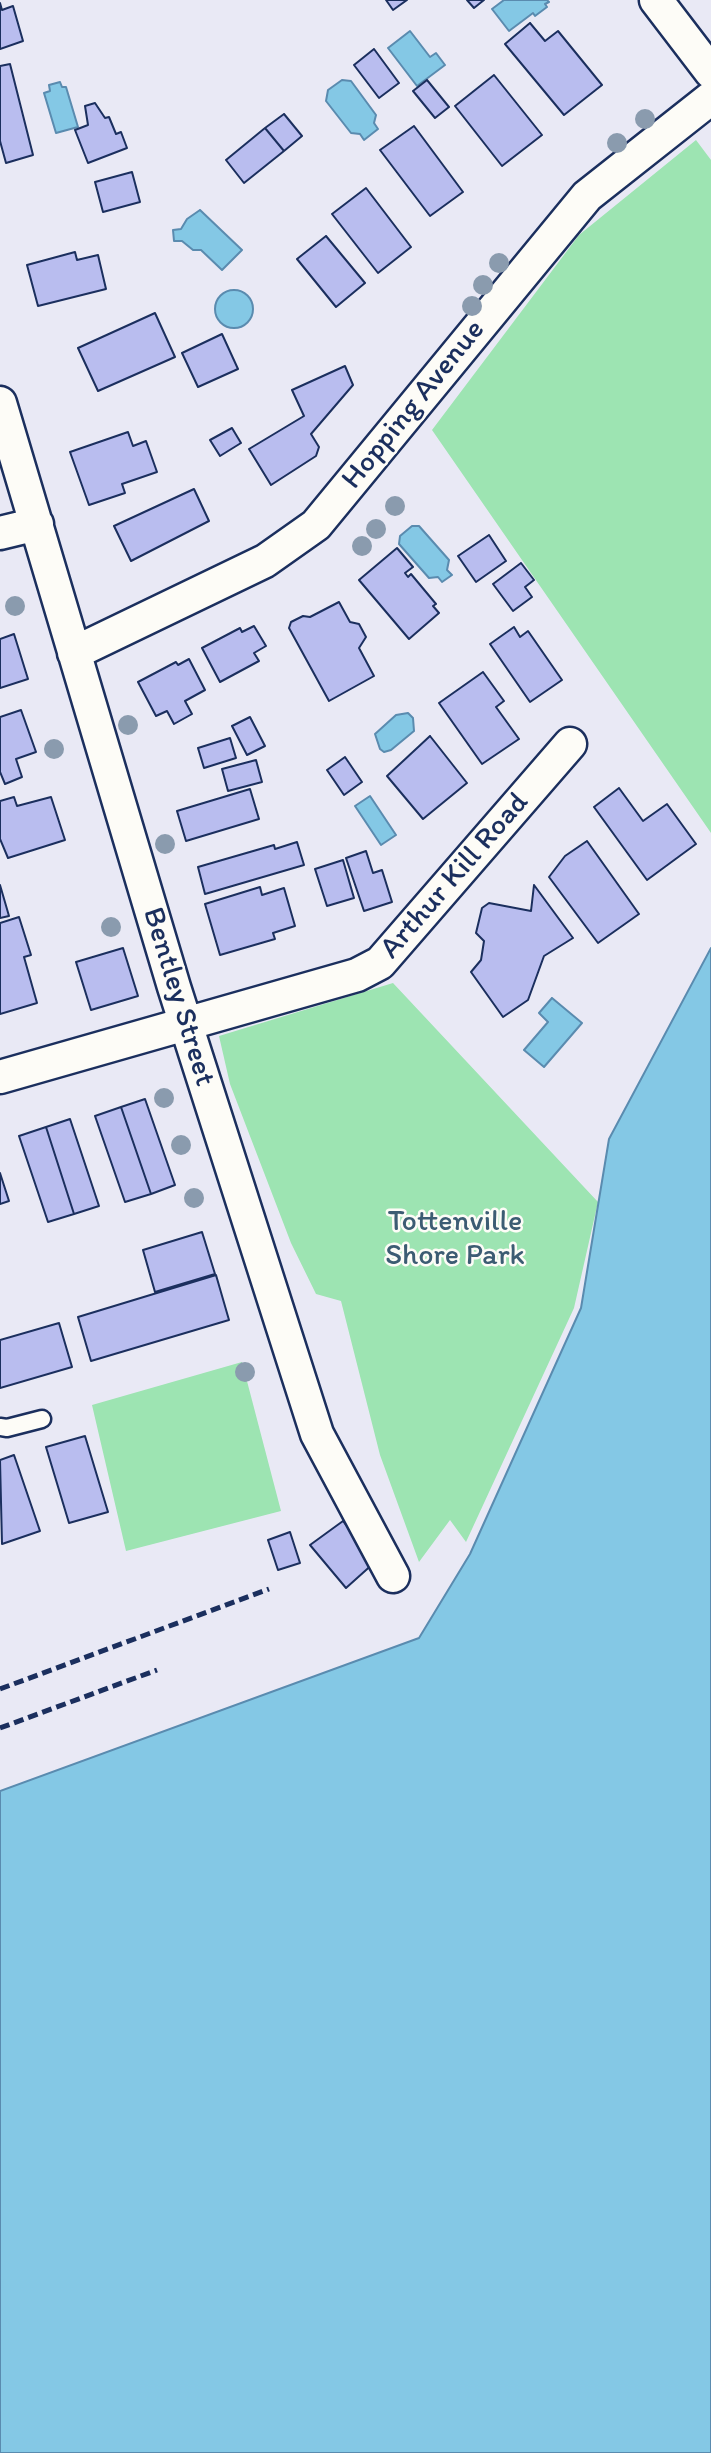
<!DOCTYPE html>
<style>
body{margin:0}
canvas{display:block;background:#e9e9f5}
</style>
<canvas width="711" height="2453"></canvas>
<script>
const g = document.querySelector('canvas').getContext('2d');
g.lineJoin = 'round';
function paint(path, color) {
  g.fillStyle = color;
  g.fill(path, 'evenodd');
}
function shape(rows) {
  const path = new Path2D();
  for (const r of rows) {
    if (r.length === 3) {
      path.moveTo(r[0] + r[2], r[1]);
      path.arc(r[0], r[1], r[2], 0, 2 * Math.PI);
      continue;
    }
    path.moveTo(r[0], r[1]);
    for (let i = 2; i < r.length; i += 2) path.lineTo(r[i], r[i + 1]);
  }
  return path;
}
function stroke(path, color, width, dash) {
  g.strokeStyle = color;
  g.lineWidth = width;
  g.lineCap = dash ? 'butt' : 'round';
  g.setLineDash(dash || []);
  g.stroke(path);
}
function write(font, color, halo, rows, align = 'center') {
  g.font = font + ' Itim,sans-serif';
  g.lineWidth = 5;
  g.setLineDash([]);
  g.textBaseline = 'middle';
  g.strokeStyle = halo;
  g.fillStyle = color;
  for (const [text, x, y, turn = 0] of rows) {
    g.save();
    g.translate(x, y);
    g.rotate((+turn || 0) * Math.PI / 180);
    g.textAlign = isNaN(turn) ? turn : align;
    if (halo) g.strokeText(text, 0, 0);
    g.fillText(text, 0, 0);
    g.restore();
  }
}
paint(shape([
 [696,140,711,160,711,833,432,430,579,235],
 [393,983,598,1202,574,1308,466,1542,450,1520,419,1562,380,1455,341,1301,316,1294,291,1243,230,1084,219,1036],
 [242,1362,281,1511,126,1551,92,1405]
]), '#9de4b2');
const water = shape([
 [504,0,547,0,549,2,545,4,547,7,535,16,533,13,509,31,492,9,504,0],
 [410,31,430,57,436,53,445,65,417,86,388,48,410,31],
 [342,80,351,81,376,115,374,123,378,129,364,140,360,134,351,133,326,101,328,90,342,80],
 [60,82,62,87,66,87,78,127,56,133,44,93,50,91,49,85,60,82],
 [200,210,242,250,222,270,201,250,193,250,182,241,174,241,173,230,181,229,187,219,200,210],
 [234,309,19],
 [412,526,419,526,449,560,447,570,452,575,442,582,438,577,429,578,399,544,400,536,412,526],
 [408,713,413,718,414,731,391,750,384,752,380,749,375,734,396,715,408,713],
 [370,796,396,835,381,845,355,806,370,796],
 [711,948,711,2453,0,2453,0,1791,419,1638,470,1554,581,1308,609,1139,711,948],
 [552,998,582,1023,544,1067,524,1050,548,1022,539,1013,552,998]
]);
paint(water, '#84c8e5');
stroke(water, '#5a8baf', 2);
const building = shape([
 [386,0,407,0,393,10,386,0],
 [467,0,484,0,474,8,467,0],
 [0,3,2,10,13,6,23,41,0,49,0,3],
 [530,23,545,41,558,31,602,85,564,115,505,44,530,23],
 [374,49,399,83,379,98,354,65,374,49],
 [10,64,33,155,6,163,0,141,0,66,10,64],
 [494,75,542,135,502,166,455,106,494,75],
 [427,80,449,107,435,118,413,91,427,80],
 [95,103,105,118,109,117,116,134,121,132,127,148,88,163,75,130,88,125,85,106,95,103],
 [284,114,302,136,284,151,265,128,284,114],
 [414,126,463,192,430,216,380,150,414,126],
 [265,128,284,151,244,183,226,160,265,128],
 [132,172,140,202,103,212,95,182,132,172],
 [366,188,411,247,378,273,332,214,366,188],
 [326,236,365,283,336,307,297,259,326,236],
 [75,252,77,260,98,255,106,289,38,306,27,265,75,252],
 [155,313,175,357,98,391,78,348,155,313],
 [222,334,238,369,198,387,182,353,222,334],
 [345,366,353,385,311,434,319,447,316,456,271,485,249,449,304,416,292,390,345,366],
 [232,428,241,443,220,456,210,440,232,428],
 [128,432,133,446,146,441,157,472,122,484,125,493,89,505,70,452,128,432],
 [194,489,209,521,131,561,114,526,194,489],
 [489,535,506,561,476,582,458,556,489,535],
 [397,548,413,567,405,573,408,577,411,574,436,604,433,606,439,613,409,639,359,580,397,548],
 [521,563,534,580,525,587,532,597,513,611,493,584,521,563],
 [339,602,350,622,359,624,366,637,359,648,374,676,329,701,289,628,291,622,303,616,310,617,339,602],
 [254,626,266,646,254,653,259,661,220,682,202,648,240,628,242,632,254,626],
 [514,627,520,637,528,631,562,680,530,702,490,644,514,627],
 [14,634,28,679,0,688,0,639,14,634],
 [189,659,205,690,185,701,192,714,174,724,167,711,156,716,138,682,176,662,178,665,189,659],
 [483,672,504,701,496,707,519,739,482,764,439,703,483,672],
 [21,710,36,752,16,759,22,777,5,784,0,772,0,717,21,710],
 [250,717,265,746,247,755,232,726,250,717],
 [430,736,467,783,423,819,387,776,430,736],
 [230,738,236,758,204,768,198,748,230,738],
 [345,757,362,782,344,795,327,770,345,757],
 [256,760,262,782,228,791,222,769,256,760],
 [619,788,643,821,667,804,696,844,647,880,594,807,619,788],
 [250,789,259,819,186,841,177,811,250,789],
 [14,797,17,806,51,797,65,840,8,858,0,839,0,801,14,797],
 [587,841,639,914,598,943,549,877,565,856,587,841],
 [297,842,304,865,205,894,198,867,274,845,275,849,297,842],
 [366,851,373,873,382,870,392,902,364,911,346,858,366,851],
 [343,860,354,898,327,906,315,869,343,860],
 [0,885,9,916,0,918,0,885],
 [534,885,573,938,544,956,528,1000,503,1017,471,972,481,960,484,941,476,933,482,908,489,903,531,911,534,885],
 [260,887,262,895,284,888,295,926,273,933,275,939,220,955,205,904,260,887],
 [19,917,31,955,24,957,37,1003,0,1014,0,923,19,917],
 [123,948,138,996,91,1010,76,962,123,948],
 [145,1099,175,1185,151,1194,121,1107,145,1099],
 [121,1107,151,1194,125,1202,95,1116,121,1107],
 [70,1119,99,1206,74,1214,46,1127,70,1119],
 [46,1127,74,1214,48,1222,19,1136,46,1127],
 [0,1173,9,1201,0,1204,0,1173],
 [202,1232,215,1274,155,1292,143,1250,202,1232],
 [216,1275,229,1320,91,1361,78,1317,216,1275],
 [59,1323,72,1367,0,1388,0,1340,59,1323],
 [85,1436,108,1512,69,1523,46,1447,85,1436],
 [14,1455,40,1531,2,1544,0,1460,14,1455],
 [343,1521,375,1562,346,1588,310,1545,343,1521],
 [290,1532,300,1563,278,1570,268,1540,290,1532]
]);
paint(building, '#b9bdef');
stroke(building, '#1b2f5e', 2);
const lane = shape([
 [0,1427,7,1428,42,1419]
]);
const street = shape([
 [656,0,711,72],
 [0,403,174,987,317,1434,393,1576],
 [0,533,37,524],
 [74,653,265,561,316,525,587,196,711,98],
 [0,1077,357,975,380,963,570,744]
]);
stroke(lane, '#1b2f5e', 21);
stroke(street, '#1b2f5e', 37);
stroke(lane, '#fdfcf7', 16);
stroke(street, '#fdfcf7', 32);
stroke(shape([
 [0,1689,269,1589],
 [0,1728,157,1670]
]), '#1b2f5e', 5, [10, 5]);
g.fillStyle = '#8a9bae';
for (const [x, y] of [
 [645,119],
 [617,143],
 [499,263],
 [483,285],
 [472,306],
 [395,506],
 [376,529],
 [362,546],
 [15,606],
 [128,725],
 [54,749],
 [165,844],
 [111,927],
 [164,1098],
 [181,1145],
 [194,1198],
 [245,1372]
]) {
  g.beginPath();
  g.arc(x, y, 10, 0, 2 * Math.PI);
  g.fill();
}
write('30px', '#1b2f5e', '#fdfcf7', [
 ["Hopping Avenue",414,405,-51],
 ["Arthur Kill Road",455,876,-49],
 ["Bentley Street",178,997,73]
]);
write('30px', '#3c5c73', '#fdfcf7', [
 ["Tottenville",455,1222],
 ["Shore Park",455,1256]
]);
</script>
